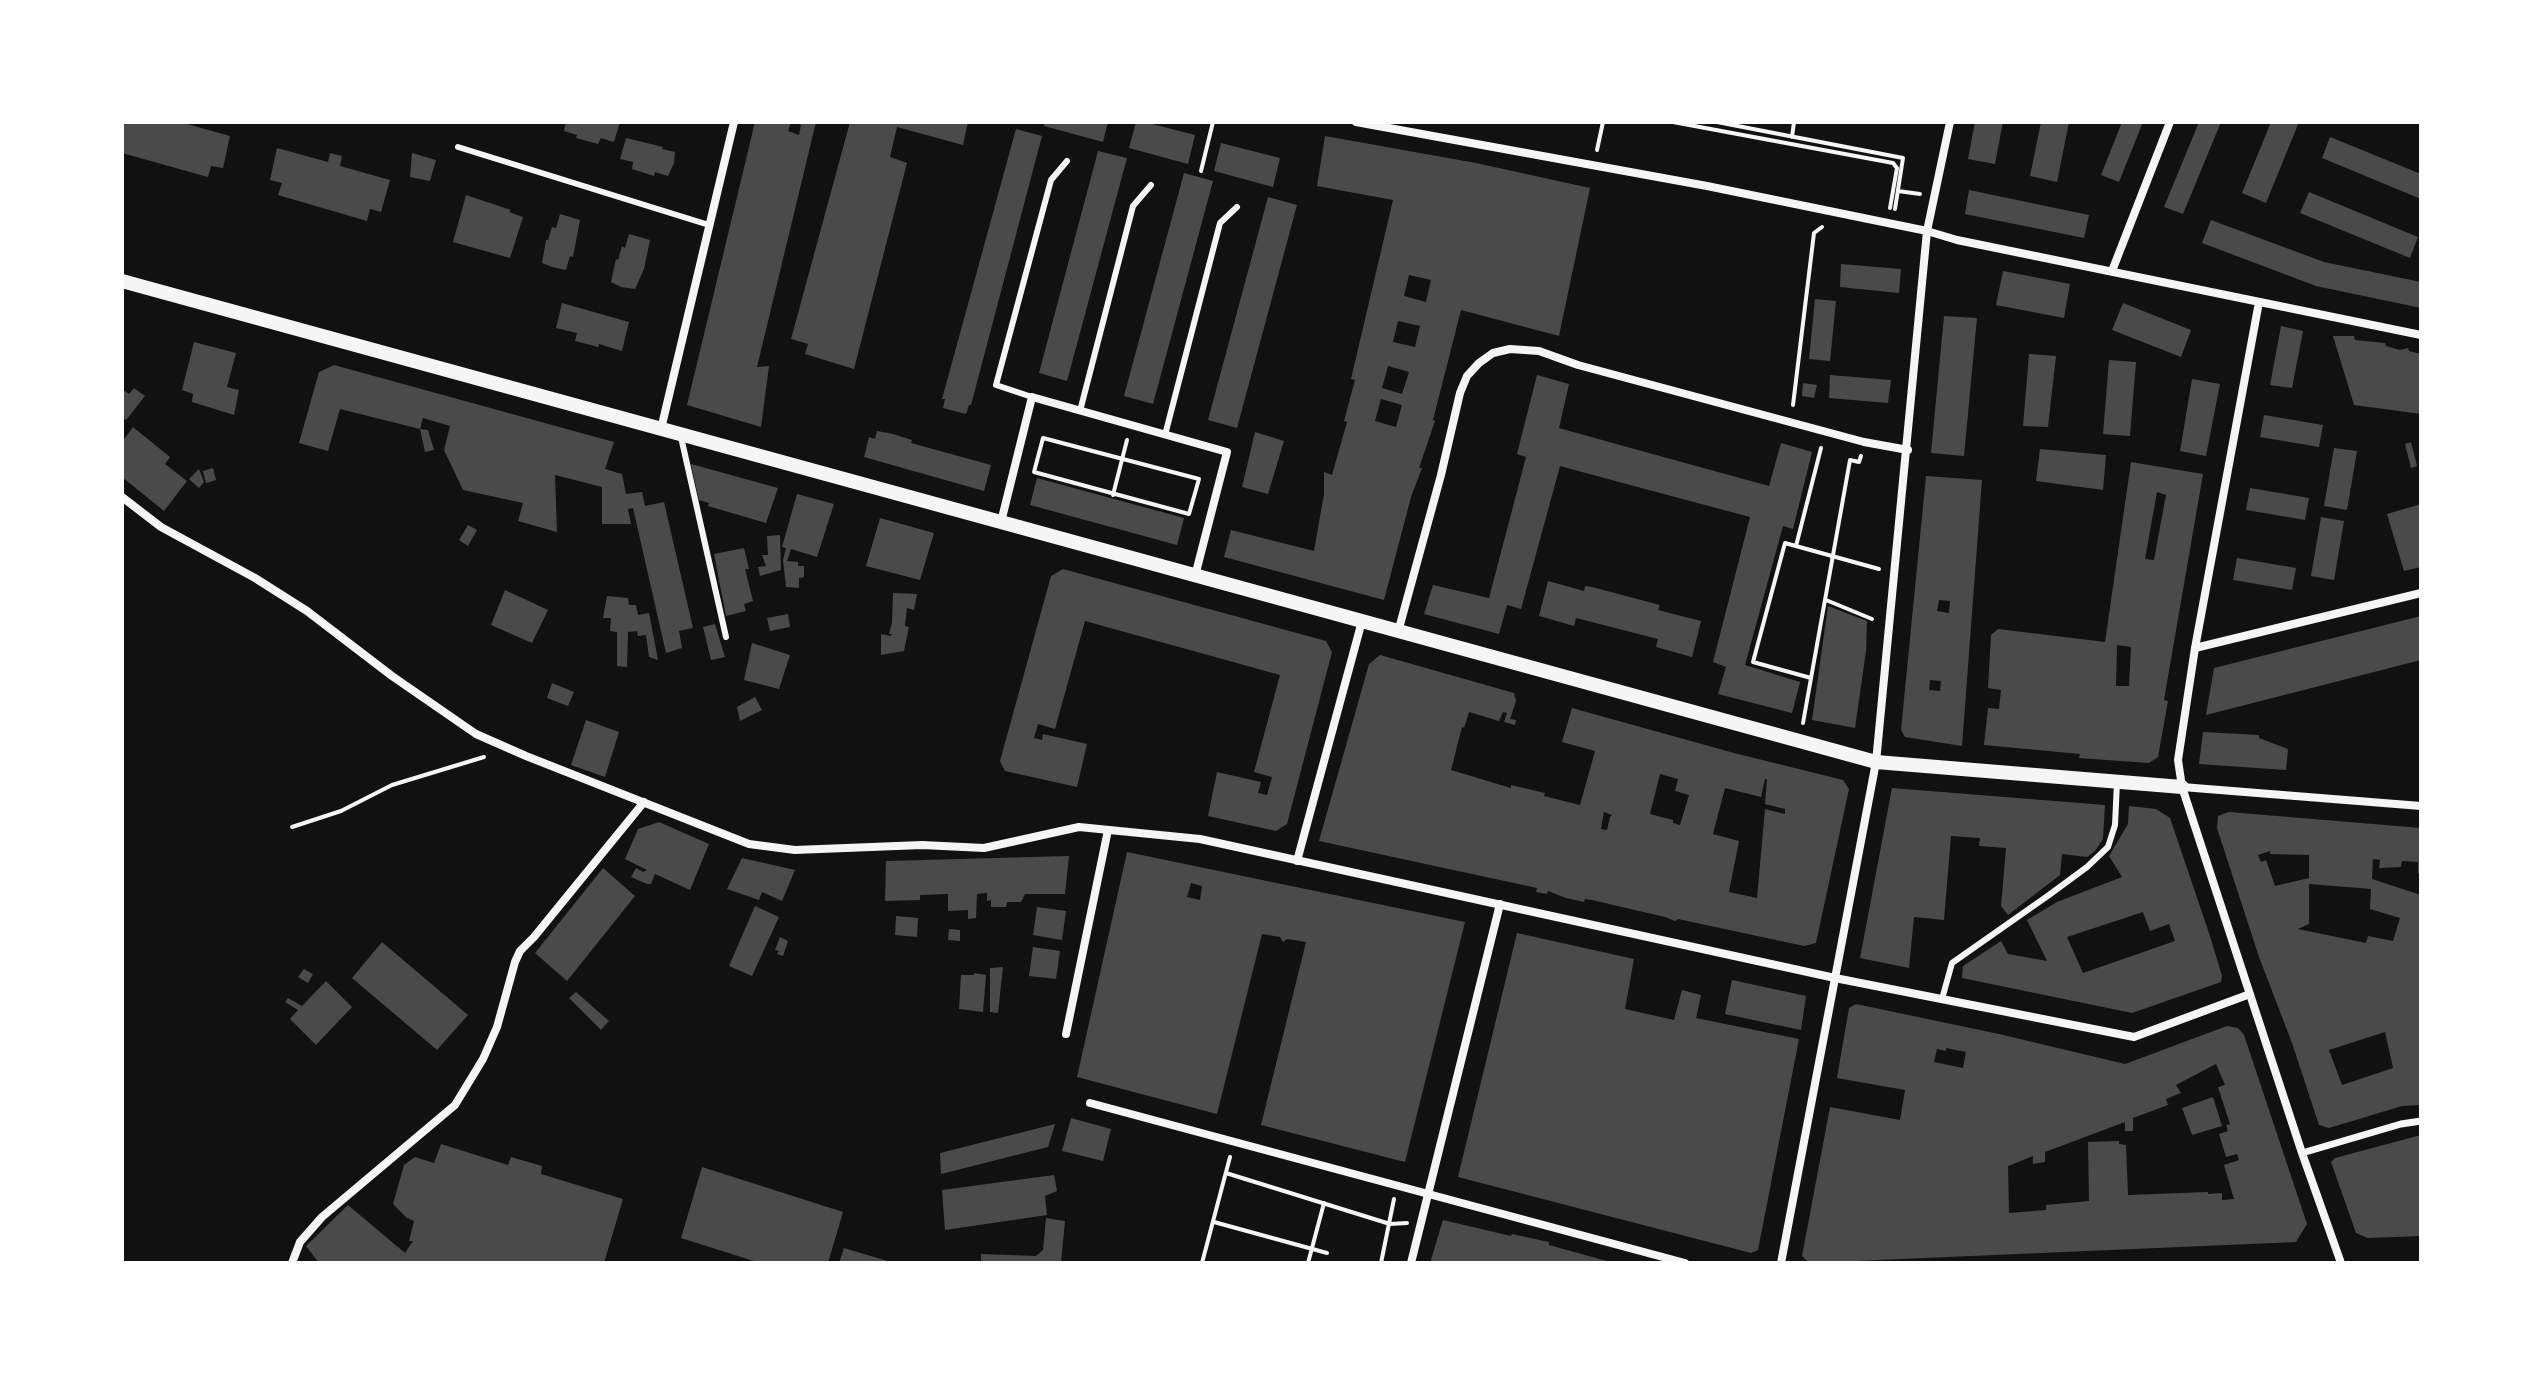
<!DOCTYPE html>
<style>
body{margin:0}
#map{position:relative;width:2543px;height:1385px;overflow:hidden;background:#111;font-family:"Roboto Condensed",sans-serif}
canvas{display:block}
.frame{position:absolute;inset:0;border:124px solid #fff;pointer-events:none}
</style>
<div id="map">
<canvas width="2543" height="1385"></canvas>
<div class="frame"></div>
</div>
<script>
const g = document.querySelector('canvas').getContext('2d');
g.lineJoin = 'round';
function paint(path, color) {
  g.fillStyle = color;
  g.fill(path, 'evenodd');
}
function shape(rows) {
  const path = new Path2D();
  for (const r of rows) {
    path.moveTo(r[0], r[1]);
    for (let i = 2; i < r.length; i += 2) path.lineTo(r[i], r[i + 1]);
  }
  return path;
}
function stroke(path, color, width, dash) {
  g.strokeStyle = color;
  g.lineWidth = width;
  g.lineCap = dash ? 'butt' : 'round';
  g.setLineDash(dash || []);
  g.stroke(path);
}
paint(shape([
 [122,122,180,122,230,136,223,168,211,166,208,177,122,153],
 [566,122,620,122,614,142,601,138,598,144,576,138,577,135,564,131],
 [755,122,791,122,788,131,799,135,801,125,795,122,816,122,757,367,769,366,761,427,687,405],
 [850,122,968,122,963,145,897,127,890,157,907,163,854,369,805,354,808,344,791,339],
 [1045,122,1108,122,1103,142,1044,126],
 [1136,122,1144,122,1195,135,1188,164,1129,148],
 [1975,122,2003,122,1995,164,1968,159],
 [2041,122,2069,122,2057,182,2030,176],
 [2122,122,2143,122,2119,182,2101,175],
 [2199,122,2221,122,2183,214,2164,207],
 [2271,122,2299,122,2266,203,2242,193],
 [1016,129,1042,136,971,405,969,405,966,414,943,408,945,399,942,399],
 [1325,136,1476,163,1590,188,1559,336,1461,310,1433,420,1435,421,1419,468,1422,468,1411,497,1384,600,1224,557,1231,530,1314,551,1324,494,1324,472,1332,475,1347,422,1344,421,1355,380,1351,379,1393,200,1317,186],
 [1409,275,1431,280,1426,302,1404,296],
 [1398,321,1420,326,1415,347,1393,342],
 [1388,366,1409,372,1402,394,1382,388],
 [1381,399,1402,405,1396,427,1375,421],
 [2330,137,2421,174,2421,199,2322,158],
 [626,138,663,147,662,149,675,152,674,163,668,176,655,172,654,176,632,169,633,162,620,159],
 [1221,143,1280,158,1273,187,1214,171],
 [277,148,328,162,330,153,342,156,340,166,390,180,381,212,370,209,367,221,278,195,282,183,270,180],
 [1098,151,1127,158,1067,381,1039,373],
 [412,153,436,160,430,181,410,177],
 [1184,173,1213,181,1153,404,1124,396],
 [1969,190,2089,215,2084,238,1965,214],
 [2309,192,2418,237,2410,258,2300,213],
 [466,195,511,210,509,212,523,217,510,258,453,242],
 [1268,197,1297,205,1237,428,1208,420],
 [560,214,580,220,573,257,570,256,566,270,552,267,542,263,546,240,548,240,552,227,556,228],
 [2211,220,2324,262,2421,282,2421,308,2316,286,2202,243],
 [629,234,650,240,644,269,635,289,621,287,611,282,616,259,618,260,622,246,625,248],
 [1841,264,1901,269,1899,293,1840,287],
 [2003,271,2070,284,2064,318,1996,305],
 [1815,299,1836,301,1830,361,1809,359],
 [562,303,629,322,622,351,599,344,598,347,575,341,577,333,556,328],
 [2123,303,2191,330,2181,357,2112,330],
 [1944,316,1977,318,1964,456,1931,453],
 [2281,326,2303,331,2292,388,2270,385],
 [2333,336,2354,336,2355,340,2385,343,2386,346,2400,350,2408,348,2409,351,2421,354,2421,414,2354,405],
 [194,342,236,353,227,387,239,390,234,415,192,402,193,394,182,390],
 [2029,354,2056,356,2048,427,2023,426],
 [2109,360,2136,362,2130,436,2103,434],
 [334,365,614,442,605,469,622,474,626,494,642,492,645,506,664,502,693,628,679,631,682,648,666,653,633,508,628,509,631,524,602,524,602,487,555,475,557,532,518,521,523,503,463,490,444,450,450,426,423,418,420,429,428,430,434,450,425,452,420,429,340,409,328,451,299,443,319,372],
 [1537,375,1569,384,1559,428,1627,447,1769,486,1781,443,1812,452,1793,529,1783,526,1745,665,1800,682,1792,713,1718,694,1726,667,1713,662,1750,517,1619,482,1560,466,1521,609,1507,605,1499,634,1424,614,1433,585,1489,598,1526,457,1517,454],
 [1830,375,1891,380,1888,403,1829,398],
 [2192,379,2220,384,2206,456,2180,451],
 [1803,383,1817,385,1814,398,1802,396],
 [134,388,145,396,126,420,122,417,122,389,129,394],
 [2264,415,2323,425,2319,447,2260,437],
 [133,427,170,457,165,464,187,481,164,511,122,477,122,442],
 [877,431,893,434,912,440,911,443,991,465,984,491,864,457,869,437,875,439],
 [1255,432,1284,441,1268,494,1242,487],
 [2411,442,2417,466,2411,468,2405,444],
 [2334,448,2357,451,2347,510,2324,506],
 [2040,449,2106,455,2103,490,2036,481],
 [2131,462,2203,474,2164,700,2168,701,2158,757,2149,763,2079,758,2080,754,1984,745,1988,708,1999,709,2001,690,1988,688,1991,635,1998,629,2105,642],
 [2157,492,2166,495,2154,560,2145,559],
 [2117,645,2131,647,2129,686,2116,686],
 [691,464,778,488,766,523,708,506,709,503,699,500],
 [213,468,216,480,206,483,203,471],
 [199,469,204,482,199,488,189,479],
 [1926,476,1982,480,1962,746,1905,737,1901,730],
 [1939,600,1950,601,1949,613,1937,611],
 [1930,680,1941,681,1940,691,1929,690],
 [1037,478,1184,518,1177,545,1030,505],
 [2250,488,2309,498,2305,520,2246,510],
 [797,494,834,504,817,557,791,549,787,561,798,562,798,566,804,566,804,577,799,578,799,588,786,587,783,560,786,548,782,547],
 [2421,504,2421,567,2404,571,2387,514],
 [2321,517,2344,521,2334,580,2311,576],
 [880,518,934,533,920,580,866,566],
 [468,525,477,530,468,546,459,540],
 [780,535,781,570,760,576,758,567,766,566,762,555,768,555,767,536],
 [744,548,749,569,745,569,753,601,744,604,746,611,726,616,714,554],
 [2237,558,2296,568,2292,590,2233,580],
 [1063,569,1326,641,1332,652,1287,824,1276,831,1208,816,1217,772,1261,782,1258,793,1267,795,1272,777,1254,772,1280,675,1085,621,1055,729,1038,724,1034,738,1042,740,1043,734,1087,744,1077,787,1005,771,1000,761,1051,576],
 [1548,581,1584,591,1585,586,1592,587,1660,605,1658,610,1701,621,1692,657,1656,647,1658,639,1619,629,1576,618,1574,626,1539,616],
 [505,590,548,610,532,643,491,625],
 [893,593,917,594,914,610,907,608,905,626,909,627,904,651,881,655,881,634,891,636,892,634,889,634,892,623],
 [607,596,628,598,629,605,636,605,638,615,649,613,658,660,649,657,646,635,638,636,637,631,628,632,627,667,617,666,617,632,610,631,611,618,603,618],
 [1828,606,1867,621,1866,651,1855,728,1812,720],
 [788,614,790,627,770,631,767,618],
 [2421,616,2421,660,2206,715,2214,668],
 [715,624,725,657,711,660,703,627],
 [752,643,790,655,779,689,744,680],
 [1380,655,1514,693,1516,701,1510,719,1516,720,1515,725,1504,722,1507,713,1503,712,1499,721,1469,712,1464,728,1462,727,1451,770,1511,788,1511,785,1545,793,1544,796,1580,805,1595,751,1562,742,1572,708,1734,753,1843,780,1849,789,1816,943,1804,946,1678,919,1675,921,1665,917,1592,900,1585,899,1584,902,1566,898,1548,891,1547,894,1536,892,1537,888,1319,841,1369,664],
 [1660,774,1678,779,1675,791,1689,795,1680,825,1673,823,1673,820,1650,814],
 [1765,779,1767,779,1765,804,1785,809,1785,814,1765,809,1757,898,1729,892,1739,841,1713,834,1725,788,1761,797],
 [1604,812,1612,815,1610,817,1607,830,1601,829],
 [552,683,574,692,568,706,547,698],
 [755,697,762,710,740,721,737,707],
 [586,720,619,732,605,777,571,765],
 [2203,732,2259,735,2259,738,2288,749,2286,770,2199,764],
 [1892,788,2105,805,2103,839,2095,851,2087,857,2062,854,2060,875,2008,915,2001,906,2006,848,1979,846,1980,838,1951,836,1944,920,1914,917,1909,968,1860,958],
 [2129,806,2156,809,2170,818,2210,936,2222,976,2221,982,2132,1013,1962,978,1963,966,2001,941,2008,954,2047,961,2027,920,2057,902,2122,877,2109,856,2128,824],
 [2143,912,2150,931,2169,924,2175,941,2083,973,2067,937],
 [2229,812,2421,828,2421,873,2418,873,2418,862,2402,861,2401,867,2379,868,2380,860,2373,859,2372,879,2421,895,2421,1105,2402,1106,2329,1128,2319,1125,2292,1043,2259,957,2217,828,2218,816],
 [2270,851,2270,854,2309,855,2309,878,2275,886,2266,860,2261,862,2258,855],
 [2309,884,2371,889,2370,909,2400,918,2393,941,2368,936,2366,943,2298,929,2309,924],
 [2385,1032,2393,1068,2342,1085,2329,1050],
 [659,822,709,844,690,890,655,874,651,884,647,884,631,877,636,868,643,872,647,870,625,859,638,829],
 [1127,852,1465,922,1405,1162,1261,1125,1306,942,1287,939,1283,942,1280,937,1262,934,1217,1114,1077,1077],
 [1191,883,1202,886,1200,900,1187,897],
 [1069,856,1065,894,1025,894,1021,902,1007,902,1006,907,991,907,991,900,987,901,987,893,977,894,976,918,968,919,968,910,948,911,948,894,920,895,920,900,885,901,886,861],
 [742,858,795,870,782,901,762,892,759,900,727,889],
 [603,868,635,896,567,981,535,953],
 [755,906,779,917,752,976,729,966],
 [1037,907,1066,911,1062,940,1033,935],
 [896,916,918,918,917,937,895,935],
 [949,929,960,930,960,941,948,940],
 [1517,933,1634,959,1625,1009,1674,1020,1682,990,1701,995,1696,1018,1799,1039,1758,1250,1751,1253,1458,1177],
 [780,937,788,941,783,956,777,954,779,951,775,950],
 [382,942,468,1015,437,1050,352,978],
 [1033,947,1060,951,1056,979,1029,976],
 [1003,967,998,1013,990,1012,990,968],
 [304,969,313,974,308,983,298,977],
 [974,973,986,975,983,1012,959,1009,961,975,974,975],
 [1732,980,1806,996,1801,1030,1725,1014],
 [326,981,352,1007,316,1045,290,1019,298,1010,285,1002,288,998,302,1006],
 [576,992,609,1021,601,1030,569,998],
 [1856,1004,1999,1034,2125,1064,2227,1026,2238,1028,2244,1035,2307,1224,2296,1242,1809,1263,1802,1256,1830,1107,1900,1120,1905,1090,1837,1078,1849,1008],
 [1946,1048,1966,1052,1963,1068,1934,1062,1937,1049,1946,1051],
 [2216,1064,2225,1085,2218,1087,2230,1124,2226,1125,2228,1131,2219,1134,2226,1157,2237,1154,2239,1160,2224,1165,2234,1199,2222,1200,2222,1193,2208,1194,2208,1192,2128,1195,2126,1145,2119,1144,2119,1141,2088,1142,2089,1201,2046,1205,2046,1210,2009,1213,2008,1166,2033,1156,2033,1164,2045,1162,2045,1152,2125,1122,2125,1131,2133,1131,2133,1118,2168,1105,2166,1099,2181,1093,2176,1085],
 [2213,1097,2222,1126,2192,1135,2182,1108],
 [1071,1118,1111,1129,1103,1161,1062,1151],
 [1055,1124,1048,1147,941,1174,940,1153],
 [2421,1135,2421,1236,2368,1238,2356,1233,2331,1162,2335,1158],
 [441,1144,508,1165,511,1157,542,1166,541,1174,623,1199,604,1263,319,1263,306,1246,348,1205,405,1253,413,1241,409,1241,414,1221,407,1218,393,1204,404,1165,415,1157,434,1163],
 [702,1167,843,1212,828,1263,760,1263,681,1238],
 [1054,1175,1057,1191,1045,1196,1047,1215,945,1230,942,1190],
 [1046,1218,1065,1221,1061,1263,981,1263,981,1254,1036,1256,1043,1250],
 [1443,1220,1511,1236,1512,1234,1549,1242,1549,1245,1614,1263,1430,1263],
 [844,1248,891,1262,891,1263,839,1263]
]), '#4a4a4a');
stroke(shape([
 [1673,122,1893,163,1897,168,1890,208],
 [1717,122,1903,158,1895,209],
 [1792,137,1794,122],
 [1597,150,1603,122],
 [1201,171,1213,122],
 [1898,191,1920,194],
 [1793,405,1814,233,1822,227],
 [1043,438,1199,479,1189,514,1034,472,1043,438],
 [1113,495,1127,440],
 [1796,546,1821,448],
 [1826,600,1872,619],
 [1811,678,1753,662,1785,543,1879,569],
 [1803,723,1850,460,1859,462,1861,456],
 [292,827,341,811,392,785,484,757],
 [1226,1173,1390,1224,1407,1223],
 [1214,1222,1327,1253],
 [1202,1263,1230,1157],
 [1308,1263,1324,1203],
 [1381,1263,1394,1199]
]), '#f5f5f5', 4);
stroke(shape([
 [458,147,709,225],
 [1032,397,996,385,1051,180,1067,161],
 [1080,411,1133,206,1151,185],
 [1165,435,1220,223,1237,207],
 [681,437,726,637],
 [1942,999,1952,963,2049,895,2087,867,2108,847,2115,825,2117,782]
]), '#f5f5f5', 6);
stroke(shape([
 [2302,1153,2401,1124,2421,1121]
]), '#f5f5f5', 7);
stroke(shape([
 [1356,122,1707,186,1927,231,1957,240,2421,335],
 [2112,271,2170,122],
 [2259,302,2195,648,2178,760,2182,787,2302,1153,2341,1263],
 [661,429,734,122],
 [122,497,161,527,255,578,307,611,392,676,476,734,526,756,749,844,795,850,922,845,984,848,1079,827,1200,839,1835,978,2134,1037,2250,994],
 [1001,522,1032,397,1227,452,1195,576],
 [1398,632,1441,475,1460,393,1467,376,1479,363,1493,353,1510,349,1539,351,1578,365,1864,442,1908,450],
 [2195,648,2421,593],
 [2182,787,2421,806],
 [1297,861,1362,621],
 [1066,1034,1108,830],
 [1090,1103,1685,1263],
 [292,1263,300,1242,322,1217,455,1105,483,1059,497,1027,515,962,520,951,534,937,644,802],
 [1411,1263,1500,904],
 [1781,1263,1876,762,1927,231,1950,122]
]), '#f5f5f5', 8);
stroke(shape([
 [122,281,1876,762,2182,787]
]), '#f5f5f5', 14);
</script>
